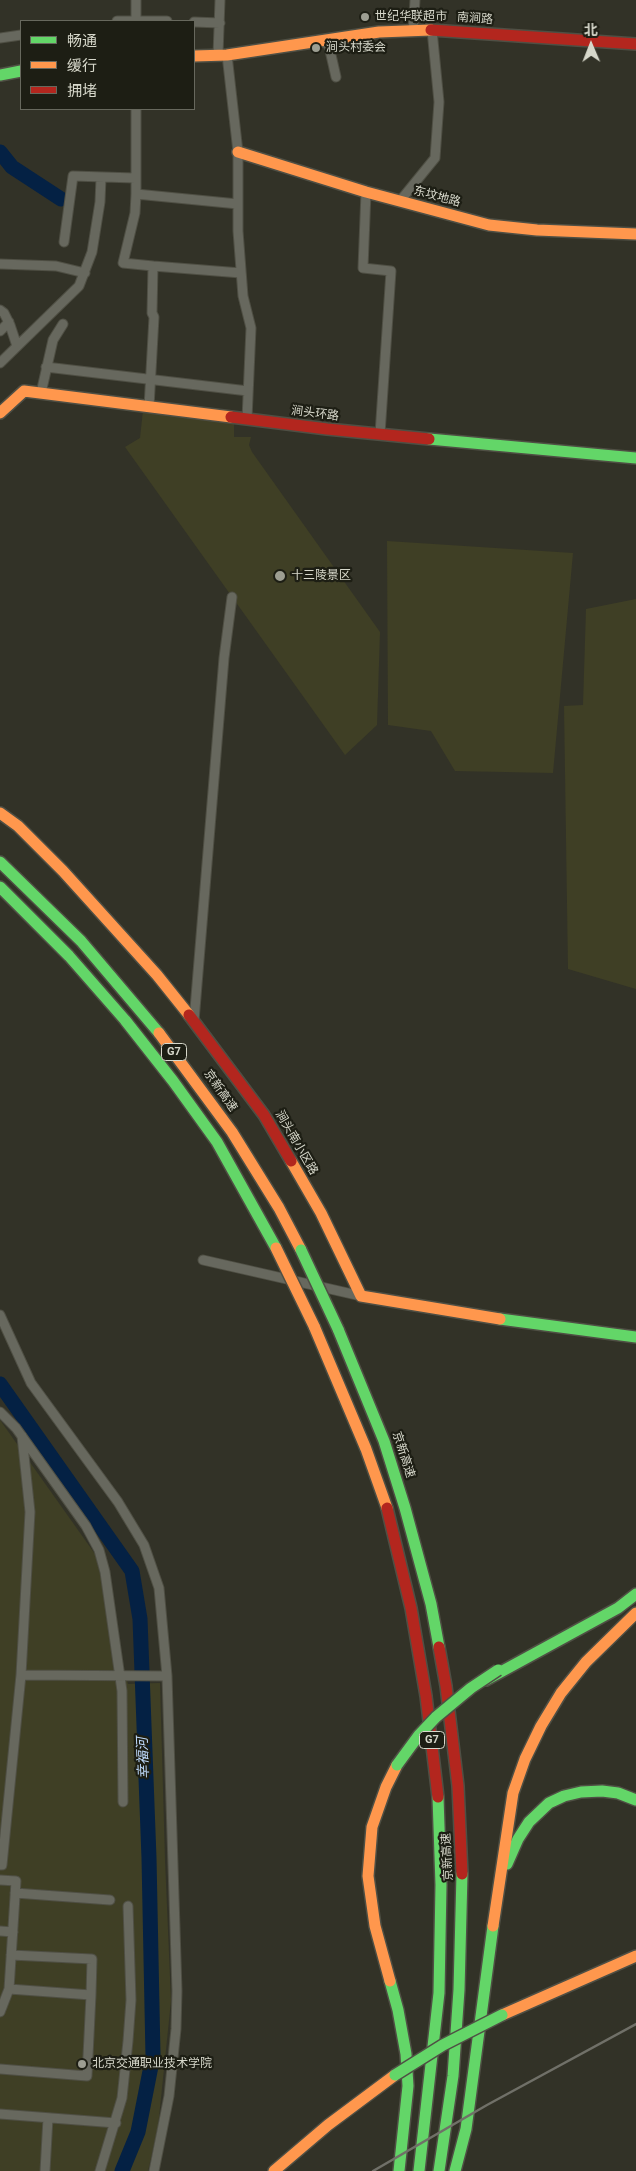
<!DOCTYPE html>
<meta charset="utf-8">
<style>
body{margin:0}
#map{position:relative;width:636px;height:2171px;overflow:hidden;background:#323227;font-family:Roboto,"Noto Sans SC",sans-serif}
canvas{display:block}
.legend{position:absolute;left:20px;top:20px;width:175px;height:90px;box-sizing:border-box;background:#1d1e14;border:1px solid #67685d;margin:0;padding:6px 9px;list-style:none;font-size:15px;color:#d7d8cb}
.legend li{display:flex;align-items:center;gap:10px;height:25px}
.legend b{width:25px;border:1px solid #67685d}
.north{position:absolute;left:566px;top:20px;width:50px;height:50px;-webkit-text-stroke:4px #1d1e14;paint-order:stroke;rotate:359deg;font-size:14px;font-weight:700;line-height:20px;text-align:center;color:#d7d8cb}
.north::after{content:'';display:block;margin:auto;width:18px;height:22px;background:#d7d8cb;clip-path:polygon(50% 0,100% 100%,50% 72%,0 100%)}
</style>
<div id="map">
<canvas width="636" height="2171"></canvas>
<ul class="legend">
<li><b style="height:6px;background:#63d668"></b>畅通</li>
<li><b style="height:6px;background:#ff974d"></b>缓行</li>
<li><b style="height:6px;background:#b3261e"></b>拥堵</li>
</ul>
<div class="north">北</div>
</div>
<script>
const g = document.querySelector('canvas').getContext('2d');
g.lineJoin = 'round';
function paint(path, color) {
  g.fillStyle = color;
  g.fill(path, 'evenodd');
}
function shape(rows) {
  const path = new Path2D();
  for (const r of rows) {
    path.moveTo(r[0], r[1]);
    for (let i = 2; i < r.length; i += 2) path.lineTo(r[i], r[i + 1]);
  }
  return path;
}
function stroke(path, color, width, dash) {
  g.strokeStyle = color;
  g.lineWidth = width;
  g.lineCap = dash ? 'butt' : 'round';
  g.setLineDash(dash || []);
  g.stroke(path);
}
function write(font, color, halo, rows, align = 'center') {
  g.font = font + ' Roboto,"Noto Sans SC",sans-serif';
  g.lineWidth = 4.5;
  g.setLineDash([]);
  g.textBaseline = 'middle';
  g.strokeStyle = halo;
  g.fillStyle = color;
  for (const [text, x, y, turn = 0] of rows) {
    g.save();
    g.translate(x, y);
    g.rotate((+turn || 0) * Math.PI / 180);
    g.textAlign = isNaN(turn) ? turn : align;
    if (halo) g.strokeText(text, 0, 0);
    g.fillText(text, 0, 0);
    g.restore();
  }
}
paint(shape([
 [143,410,234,422,234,437,251,437,249,445,252,452,380,632,377,725,345,755,125,447,140,438],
 [387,541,573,553,553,773,455,771,431,731,388,725],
 [636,599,636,989,568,969,564,706,583,705,586,609],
 [0,1420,95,1554,128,1684,160,1683,165,1860,171,2001,158,2127,148,2171,0,2171]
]), '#3f3f25');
stroke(shape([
 [0,152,12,167,61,199],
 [0,1384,132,1571,140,1619,149,1858,153,2056,138,2132,122,2171]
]), '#042144', 15);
const street = shape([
 [136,0,136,21],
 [117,21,167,21],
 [194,22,220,23],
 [413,31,415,0],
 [0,38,21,35],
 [324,41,329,46,336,77],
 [218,55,220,0],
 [227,55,238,152,238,231,243,296,251,328,247,419],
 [136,109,136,194,135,213,123,263,153,266,152,313,154,317,149,407],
 [366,192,363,268,391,271,380,434],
 [136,194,238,204],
 [400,201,435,158,439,102,432,30],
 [64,242,73,176,135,178],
 [0,264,56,266,85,273],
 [153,266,241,273],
 [0,310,4,313,10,325,17,346],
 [0,331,9,322],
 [0,363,79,286,92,252,100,202,101,178],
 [46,367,248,391],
 [41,393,53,340,63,324],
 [194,1021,224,658,232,597],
 [203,1260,361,1296],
 [0,1315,31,1383,118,1502,144,1545,159,1588,167,1676,177,1991,176,2029,169,2096,154,2171],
 [0,1412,16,1428,86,1526,99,1550,105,1572,122,1691,123,1802],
 [21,1675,167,1676],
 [0,1865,2,1865,21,1675,30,1512,22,1436],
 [0,1880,16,1881,9,1989,0,2012],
 [15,1893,110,1900],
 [0,1931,13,1932],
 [11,1955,92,1959,91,1995],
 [0,2069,87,2076,91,1995,9,1989],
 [0,2114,116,2123],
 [45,2171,48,2118],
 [100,2171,122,2098,128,2041,131,2000,128,1906]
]);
const fast = shape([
 [0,75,21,71],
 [429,439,636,458],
 [0,862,81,941,159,1033],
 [0,887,69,956,125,1020,173,1081,217,1142,276,1248],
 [500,1319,636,1337],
 [338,1329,384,1441,405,1508,431,1604,439,1647],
 [486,1680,618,1608,636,1594],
 [507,1864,518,1839,529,1822,549,1803,564,1796,581,1792,602,1791,618,1793,636,1800],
 [390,1981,398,2010,406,2054,408,2086,399,2171],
 [419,2171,439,1993,441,1885,438,1797],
 [439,2171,453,2076,459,1990,462,1874],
 [455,2171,466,2129,493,1926]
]);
const slow = shape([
 [194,56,227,55,379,32,431,30],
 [238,152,366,192,489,225,537,230,636,234],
 [0,413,24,391,231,417],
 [0,813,18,826,63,871,157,975,189,1015],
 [159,1033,232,1132,279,1208,301,1250],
 [291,1161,321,1213,361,1296,500,1319],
 [314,1326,366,1449,387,1508],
 [493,1926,513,1793,525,1759,541,1726,561,1693,586,1662,636,1613],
 [390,1981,375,1926,368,1876,372,1827,386,1787,397,1765],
 [502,2015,636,1956],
 [274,2171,328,2125,395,2075]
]);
const jam = shape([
 [431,30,636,44],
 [231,417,327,429,429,439],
 [189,1015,264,1115,291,1161],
 [387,1508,411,1608,426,1696,438,1797],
 [439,1647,446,1686,458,1786,462,1874]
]);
stroke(street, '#4f4f44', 11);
stroke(fast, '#4f4f44', 14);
stroke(slow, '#4f4f44', 14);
stroke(jam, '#4f4f44', 14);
stroke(street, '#67685e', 9);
stroke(fast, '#63d668', 11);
stroke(slow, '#ff974d', 11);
stroke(jam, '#b3261e', 11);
stroke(shape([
 [373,2171,487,2105,636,2024]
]), '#707068', 2.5);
const fastBridge = shape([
 [301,1250,338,1329],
 [397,1765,419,1735,436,1717,471,1688,498,1670],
 [395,2075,443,2045,502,2015]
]);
const slowBridge = shape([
 [276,1248,314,1326]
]);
stroke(fastBridge, '#4f4f44', 14, []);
stroke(slowBridge, '#4f4f44', 14, []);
stroke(fastBridge, '#63d668', 11);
stroke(slowBridge, '#ff974d', 11);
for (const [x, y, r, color] of [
 [365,17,5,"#9d9e92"],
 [316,48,5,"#9d9e92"],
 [280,576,6,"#9d9e92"],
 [82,2064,5,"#9d9e92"]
]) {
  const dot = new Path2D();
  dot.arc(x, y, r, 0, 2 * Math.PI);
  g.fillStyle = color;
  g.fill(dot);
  stroke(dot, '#1d1e14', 2);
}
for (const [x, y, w] of [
 [174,1052,25],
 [432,1740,25]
]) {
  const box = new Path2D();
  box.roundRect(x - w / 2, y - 8.5, w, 17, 4);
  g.fillStyle = '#1d1e14';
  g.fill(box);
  stroke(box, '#d7d8cb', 1);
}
write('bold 11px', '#d7d8cb', null, [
 ["G7",174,1052],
 ["G7",432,1740]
]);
write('12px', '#d7d8cb', '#1d1e14', [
 ["世纪华联超市",375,17],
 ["涧头村委会",326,48],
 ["十三陵景区",291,576],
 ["北京交通职业技术学院",92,2064]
], 'left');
write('12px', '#d7d8cb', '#1d1e14', [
 ["南涧路",475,19,4],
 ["东坟地路",437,197,15],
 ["涧头环路",315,414,7],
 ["京新高速",220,1091,55],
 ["涧头南小区路",296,1143,60],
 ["京新高速",403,1455,72],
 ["京新高速",448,1857,-93]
]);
write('italic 14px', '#bfdafb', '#1d1e14', [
 ["幸福河",144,1758,-92]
]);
</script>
